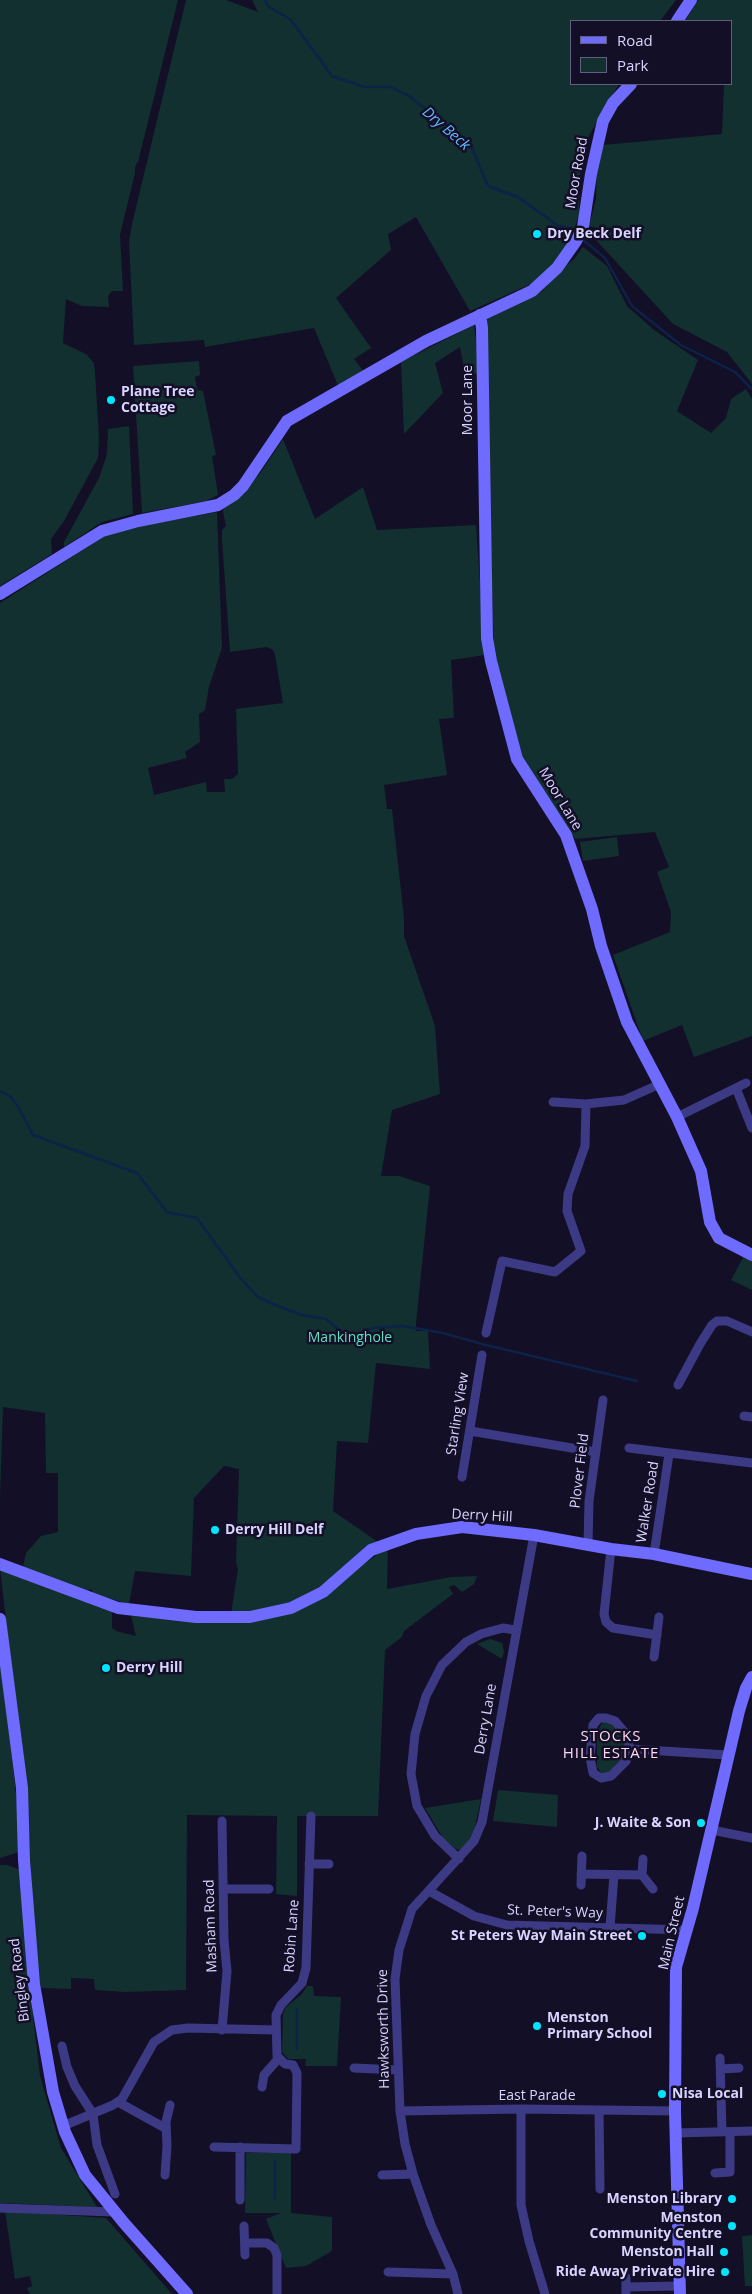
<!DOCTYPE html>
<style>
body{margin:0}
#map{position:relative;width:752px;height:2294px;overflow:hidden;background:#130f26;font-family:"Open Sans",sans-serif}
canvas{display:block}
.legend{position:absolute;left:570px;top:20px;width:162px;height:65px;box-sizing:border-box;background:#130f26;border:1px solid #625e7d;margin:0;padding:6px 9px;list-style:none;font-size:15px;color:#d9d4ff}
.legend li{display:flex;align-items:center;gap:10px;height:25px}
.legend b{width:25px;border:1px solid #625e7d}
</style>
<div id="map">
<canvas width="752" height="2294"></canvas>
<ul class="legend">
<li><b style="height:6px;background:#6f6bff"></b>Road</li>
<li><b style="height:14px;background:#12302f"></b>Park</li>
</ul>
</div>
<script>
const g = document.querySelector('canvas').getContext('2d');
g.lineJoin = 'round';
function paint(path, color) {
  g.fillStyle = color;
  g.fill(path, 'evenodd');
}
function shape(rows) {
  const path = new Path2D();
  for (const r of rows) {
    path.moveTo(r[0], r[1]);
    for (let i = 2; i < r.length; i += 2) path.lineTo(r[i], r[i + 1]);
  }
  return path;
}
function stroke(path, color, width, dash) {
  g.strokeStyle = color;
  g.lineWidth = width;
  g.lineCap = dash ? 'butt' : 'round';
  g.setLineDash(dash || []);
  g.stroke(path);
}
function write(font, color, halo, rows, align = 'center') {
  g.font = font + ' "Open Sans",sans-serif';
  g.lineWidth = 5;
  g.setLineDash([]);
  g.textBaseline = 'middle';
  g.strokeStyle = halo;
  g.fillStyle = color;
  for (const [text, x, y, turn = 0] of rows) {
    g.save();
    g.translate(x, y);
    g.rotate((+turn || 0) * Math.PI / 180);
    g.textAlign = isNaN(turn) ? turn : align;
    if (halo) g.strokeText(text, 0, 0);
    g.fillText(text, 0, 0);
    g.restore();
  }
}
paint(shape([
 [0,0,178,0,138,162,135,167,135,173,120,235,123,291,112,291,108,296,109,307,82,306,66,299,63,343,86,354,94,363,95,372,99,439,98,458,64,521,51,539,52,554,0,586],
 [186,0,226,0,258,12,252,0,676,0,660,21,571,21,571,84,619,84,587,139,580,168,579,215,570,241,556,262,533,283,470,311,416,217,388,234,391,250,336,298,371,348,354,359,364,372,339,388,314,328,205,347,204,340,134,345,129,241,132,224],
 [698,0,752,0,752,384,727,352,673,324,596,240,588,237,588,231,603,235,604,230,589,226,596,199,597,164,603,145,722,134,724,84,731,84,731,21,685,21],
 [583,247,607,266,627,306,654,330,698,360,677,411,711,433,726,418,731,399,746,389,752,399,752,1036,694,1057,682,1025,643,1041,613,955,670,932,671,912,657,872,669,867,655,832,575,839,516,754,494,654,484,322,491,315,534,292,541,292,547,286,547,281,574,259],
 [474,325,480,371,466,379,460,347,435,363,443,393,404,434,401,362],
 [199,361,200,375,195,377,197,390,203,391,216,455,212,456,218,495,206,501,142,513,133,366],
 [129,426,133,514,102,522,64,547,64,542,99,478,107,454,108,429],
 [283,439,315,519,363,487,377,530,476,525,485,655,451,660,454,718,439,719,447,775,384,785,387,809,392,809,404,918,404,936,435,1026,440,1094,392,1110,381,1176,399,1176,430,1186,416,1323,416,1331,428,1331,430,1369,376,1363,368,1443,337,1441,333,1511,378,1542,365,1547,323,1592,287,1606,231,1614,238,1569,236,1562,239,1469,224,1466,194,1498,191,1576,135,1571,129,1604,94,1594,91,1589,86,1591,23,1567,26,1553,41,1536,58,1532,58,1473,46,1473,45,1413,3,1407,0,1499,0,603,106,535,129,528,217,512,222,648,209,687,205,710,199,714,200,742,185,752,187,758,148,768,154,795,206,782,207,792,225,792,224,779,232,779,238,774,236,709,283,703,275,655,273,650,267,647,230,652,222,541,222,530,226,526,223,511,224,508,242,494,261,472],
 [617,837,619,856,583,861,580,842],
 [744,1256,752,1260,752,1290,731,1280],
 [388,1546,387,1589,451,1577,477,1576,474,1584,462,1592,454,1585,449,1587,453,1594,404,1631,402,1637,385,1650,378,1816,297,1816,297,1896,276,1894,277,1816,187,1815,186,1990,125,1992,95,1990,94,1979,71,1978,71,1989,41,1988,34,1949,28,1810,0,1568,112,1608,112,1628,116,1631,136,1636,131,1616,216,1623,275,1617,367,1562],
 [490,1639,502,1643,504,1652,502,1659,477,1644],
 [0,1644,22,1851,0,1858,0,1860],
 [603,1722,608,1722,616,1727,622,1734,626,1751,624,1757,607,1774,601,1773,597,1767,597,1731],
 [498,1790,558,1795,557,1827,493,1821],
 [481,1799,474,1831,470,1841,459,1850,456,1849,443,1838,425,1808],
 [0,1865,7,1865,21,1870,29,1982,40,2076,61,2148,97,2207,0,2203],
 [307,1986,313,1986,314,1996,341,1997,337,2066,305,2066,306,2059,288,2059,282,2052,283,2014,286,2007,302,1994],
 [246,2153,291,2153,291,2213,332,2217,332,2251,306,2266,286,2268,266,2219,281,2213,245,2213],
 [5,2211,106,2218,172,2294,30,2294,27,2288,32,2286,30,2276,15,2279],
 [752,2235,752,2286,745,2286,742,2236]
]), '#12302f');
stroke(shape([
 [265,0,268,6,291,20,332,76,364,87,391,87,409,96,455,132,472,148,488,186,518,197,557,225,573,229,576,233],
 [582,239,605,258,632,306,681,345,735,372,752,389],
 [0,1091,10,1096,19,1108,33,1135,137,1173,167,1212,197,1218,241,1279,258,1297,275,1305,302,1315,326,1319,348,1337,373,1328,403,1326,443,1333,482,1344,637,1381],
 [297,2049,297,2009],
 [275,2161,275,2198]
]), '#0c2248', 2.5);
stroke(shape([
 [736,1088,752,1128],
 [553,1102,586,1104],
 [677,1117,746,1083],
 [486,1333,502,1261,555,1272,581,1251,567,1211,568,1194,585,1146,586,1104,624,1100,660,1084],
 [678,1385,700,1344,712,1325,717,1321,727,1321,752,1332],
 [744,1416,752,1417],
 [470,1431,596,1452],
 [629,1448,752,1463],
 [462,1477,482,1355],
 [588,1545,589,1501,603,1400],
 [611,1549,604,1614,606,1622,613,1628,657,1635],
 [654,1554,669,1454],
 [654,1657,659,1617],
 [630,1749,626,1734,615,1721,606,1718,599,1718,593,1725,590,1757,593,1773,601,1778,611,1776,626,1761,630,1749,728,1755],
 [712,1830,752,1838],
 [459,1859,435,1836,417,1806,411,1774,415,1734,426,1696,442,1665,466,1642,481,1634,503,1628,515,1630],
 [309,1864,329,1864],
 [581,1874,642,1875,653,1889],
 [642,1875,643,1859],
 [581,1885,582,1856],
 [223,1889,269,1889],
 [429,1891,474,1916,507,1925,688,1930],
 [610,1927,614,1875],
 [222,2030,227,1971,224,1940,222,1821],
 [62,2046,67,2067,75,2086,93,2114,97,2145,115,2194],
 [720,2058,722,2132],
 [354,2068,398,2070],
 [721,2069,739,2068],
 [262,2087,264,2075,279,2058],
 [118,2102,165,2128],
 [521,2109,521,2205,529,2241,545,2294],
 [599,2110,600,2189],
 [400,2111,521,2109,675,2111],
 [63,2126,113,2105,122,2099,154,2042,172,2030,188,2028,276,2030],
 [676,2133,752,2131],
 [214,2147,296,2149,297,2073,293,2065,285,2064,277,2056,276,2015,281,2005,302,1983,306,1968,311,1816],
 [715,2173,730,2172,730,2132],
 [165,2175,167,2146,166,2122,170,2105],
 [382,2175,413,2174],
 [240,2200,240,2147],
 [0,2208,114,2212],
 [244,2226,245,2255],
 [245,2243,267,2243,274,2248,277,2255,277,2294],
 [388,2272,453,2274],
 [626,2287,680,2286],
 [458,2294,453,2274,431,2225,413,2174,405,2144,400,2111,395,1979,399,1950,412,1909,474,1841,482,1822,534,1535],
 [626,2294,626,2277]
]), '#3d3a85', 9);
stroke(shape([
 [677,21,691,0],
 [480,315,482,328,487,638,491,661,517,759,566,835,592,909,601,946,627,1022,677,1117,701,1171,710,1222,719,1238,752,1255],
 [0,594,102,531,138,521,218,505,234,495,243,486,287,421,426,341,532,291,557,268,576,241,583,227,591,174,603,121,613,103,631,84],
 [0,1564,118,1608,196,1617,250,1617,291,1608,323,1592,371,1550,416,1534,462,1527,534,1535,611,1549,654,1554,752,1574],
 [0,1619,22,1788,24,1860,34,1984,53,2092,65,2132,85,2175,124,2223,187,2294],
 [680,2294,675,2111,676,1967,693,1908,739,1711,746,1688,752,1677]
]), '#6f6bff', 12);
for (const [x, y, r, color] of [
 [537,234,5,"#00e5ff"],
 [111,400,5,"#00e5ff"],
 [215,1530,5,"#00e5ff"],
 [106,1668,5,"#00e5ff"],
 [701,1823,5,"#00e5ff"],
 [642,1936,5,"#00e5ff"],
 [537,2026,5,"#00e5ff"],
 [662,2094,5,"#00e5ff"],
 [732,2199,5,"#00e5ff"],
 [732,2226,5,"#00e5ff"],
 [724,2252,5,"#00e5ff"],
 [725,2272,5,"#00e5ff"]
]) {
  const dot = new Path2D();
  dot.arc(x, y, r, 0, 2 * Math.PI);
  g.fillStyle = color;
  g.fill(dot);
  stroke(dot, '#130f26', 2);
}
write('14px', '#d9d4ff', '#130f26', [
 ["Moor Road",577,173,-80],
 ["Moor Lane",468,400,-90],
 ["Moor Lane",560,799,59],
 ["Starling View",458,1414,-81],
 ["Plover Field",580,1471,-83],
 ["Walker Road",648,1502,-81],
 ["Derry Hill",482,1516,3],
 ["Derry Lane",486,1719,-80],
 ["St. Peter's Way",555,1912,2],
 ["Masham Road",211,1926,-92],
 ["Main Street",672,1933,-77],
 ["Robin Lane",292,1936,-86],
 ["Bingley Road",20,1980,-97],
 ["Hawksworth Drive",384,2029,-91],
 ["East Parade",537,2096]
]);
write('bold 14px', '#d9d4ff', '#130f26', [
 ["Dry Beck Delf",547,234],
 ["Plane Tree",121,392],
 ["Cottage",121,408],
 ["Derry Hill Delf",225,1530],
 ["Derry Hill",116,1668],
 ["J. Waite & Son",691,1823,"right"],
 ["St Peters Way Main Street",632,1936,"right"],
 ["Menston",547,2018],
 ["Primary School",547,2034],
 ["Nisa Local",672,2094],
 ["Menston Library",722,2199,"right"],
 ["Menston",722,2218,"right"],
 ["Community Centre",722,2234,"right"],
 ["Menston Hall",714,2252,"right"],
 ["Ride Away Private Hire",715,2272,"right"]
], 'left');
write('14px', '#5fe0c0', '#130f26', [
 ["Mankinghole",350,1338]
]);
write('italic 15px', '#62b6ff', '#130f26', [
 ["Dry Beck",446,129,41]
]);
g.letterSpacing = '1px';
write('15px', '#ffd6f0', '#130f26', [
 ["STOCKS",611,1737],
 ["HILL ESTATE",611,1754]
]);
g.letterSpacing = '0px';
</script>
